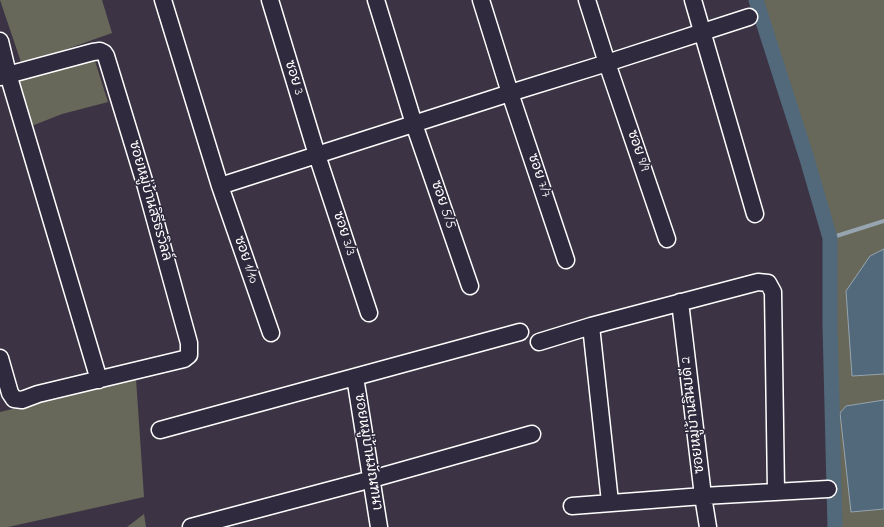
<!DOCTYPE html>
<meta charset="utf-8">
<style>
body{margin:0}
canvas{display:block;background:#3c3444}
</style>
<canvas width="884" height="527"></canvas>
<script>
const g = document.querySelector('canvas').getContext('2d');
g.lineJoin = 'round';
function paint(path, color) {
  g.fillStyle = color;
  g.fill(path, 'evenodd');
}
function shape(rows) {
  const path = new Path2D();
  for (const r of rows) {
    path.moveTo(r[0], r[1]);
    for (let i = 2; i < r.length; i += 2) path.lineTo(r[i], r[i + 1]);
  }
  return path;
}
function stroke(path, color, width, dash) {
  g.strokeStyle = color;
  g.lineWidth = width;
  g.lineCap = dash ? 'butt' : 'round';
  g.setLineDash(dash || []);
  g.stroke(path);
}
function write(font, color, halo, rows, align = 'center') {
  g.font = font + ' "Indie Flower","Playpen Sans Thai",sans-serif';
  g.lineWidth = 3.5;
  g.setLineDash([]);
  g.textBaseline = 'middle';
  g.strokeStyle = halo;
  g.fillStyle = color;
  for (const [text, x, y, turn = 0] of rows) {
    g.save();
    g.translate(x, y);
    g.rotate((+turn || 0) * Math.PI / 180);
    g.textAlign = isNaN(turn) ? turn : align;
    if (halo) g.strokeText(text, 0, 0);
    g.fillText(text, 0, 0);
    g.restore();
  }
}
paint(shape([
 [0,0,102,0,112,33,22,65],
 [761,0,884,0,884,249,870,256,852,376,884,374,884,400,846,406,851,512,884,509,884,527,830,527,824,242,822,230,834,227],
 [94,58,108,102,62,114,29,127,15,79],
 [136,379,144,497,8,527,0,527,0,412],
 [144,514,146,527,127,527]
]), '#676859');
const water = shape([
 [884,249,884,374,852,376,846,291,870,256,884,249],
 [884,400,884,509,851,512,840,413,846,406,884,400]
]);
paint(water, '#51697b');
stroke(water, '#97a5b0', 1);
stroke(shape([
 [830,238,884,221]
]), '#97a5b0', 4);
stroke(shape([
 [756,0,807,159,830,238,830,325,835,527]
]), '#51697b', 15);
const minor = shape([
 [163,0,220,186,271,333],
 [270,0,317,155,369,313],
 [376,0,414,124,470,286],
 [481,0,510,93,566,260],
 [587,0,607,63,667,239],
 [693,0,755,214],
 [0,41,8,74,99,380],
 [0,77,93,52,100,51,104,53,106,56,146,187,189,343,189,355,184,359,38,394,22,400,14,399,10,393,0,358],
 [220,186,510,93,607,63,749,17],
 [680,302,703,496,708,527],
 [591,326,610,502],
 [539,342,591,326,758,282,768,283,773,292,776,491],
 [355,377,379,527],
 [160,430,520,332],
 [572,506,703,496,828,489],
 [191,527,372,479,532,434]
]);
stroke(minor, '#fff', 19);
stroke(minor, '#2f2a3d', 16);
write('14px', '#fff', '#2f2a3d', [
 ["ซอย 3",293,78,73],
 ["ซอย 9/9",637,151,71],
 ["ซอย 7/7",538,176,71],
 ["ซอยหมู่บ้านสิรีธรวิลล์",149,201,74],
 ["ซอย 5/5",442,205,71],
 ["ซอย 3/3",343,234,72],
 ["ซอย 1/10",245,260,71],
 ["ซอยหมู่บ้านสินบดี 2",694,415,-97],
 ["ซอยหมู่บ้านมัณฑนา",367,452,81]
]);
</script>
